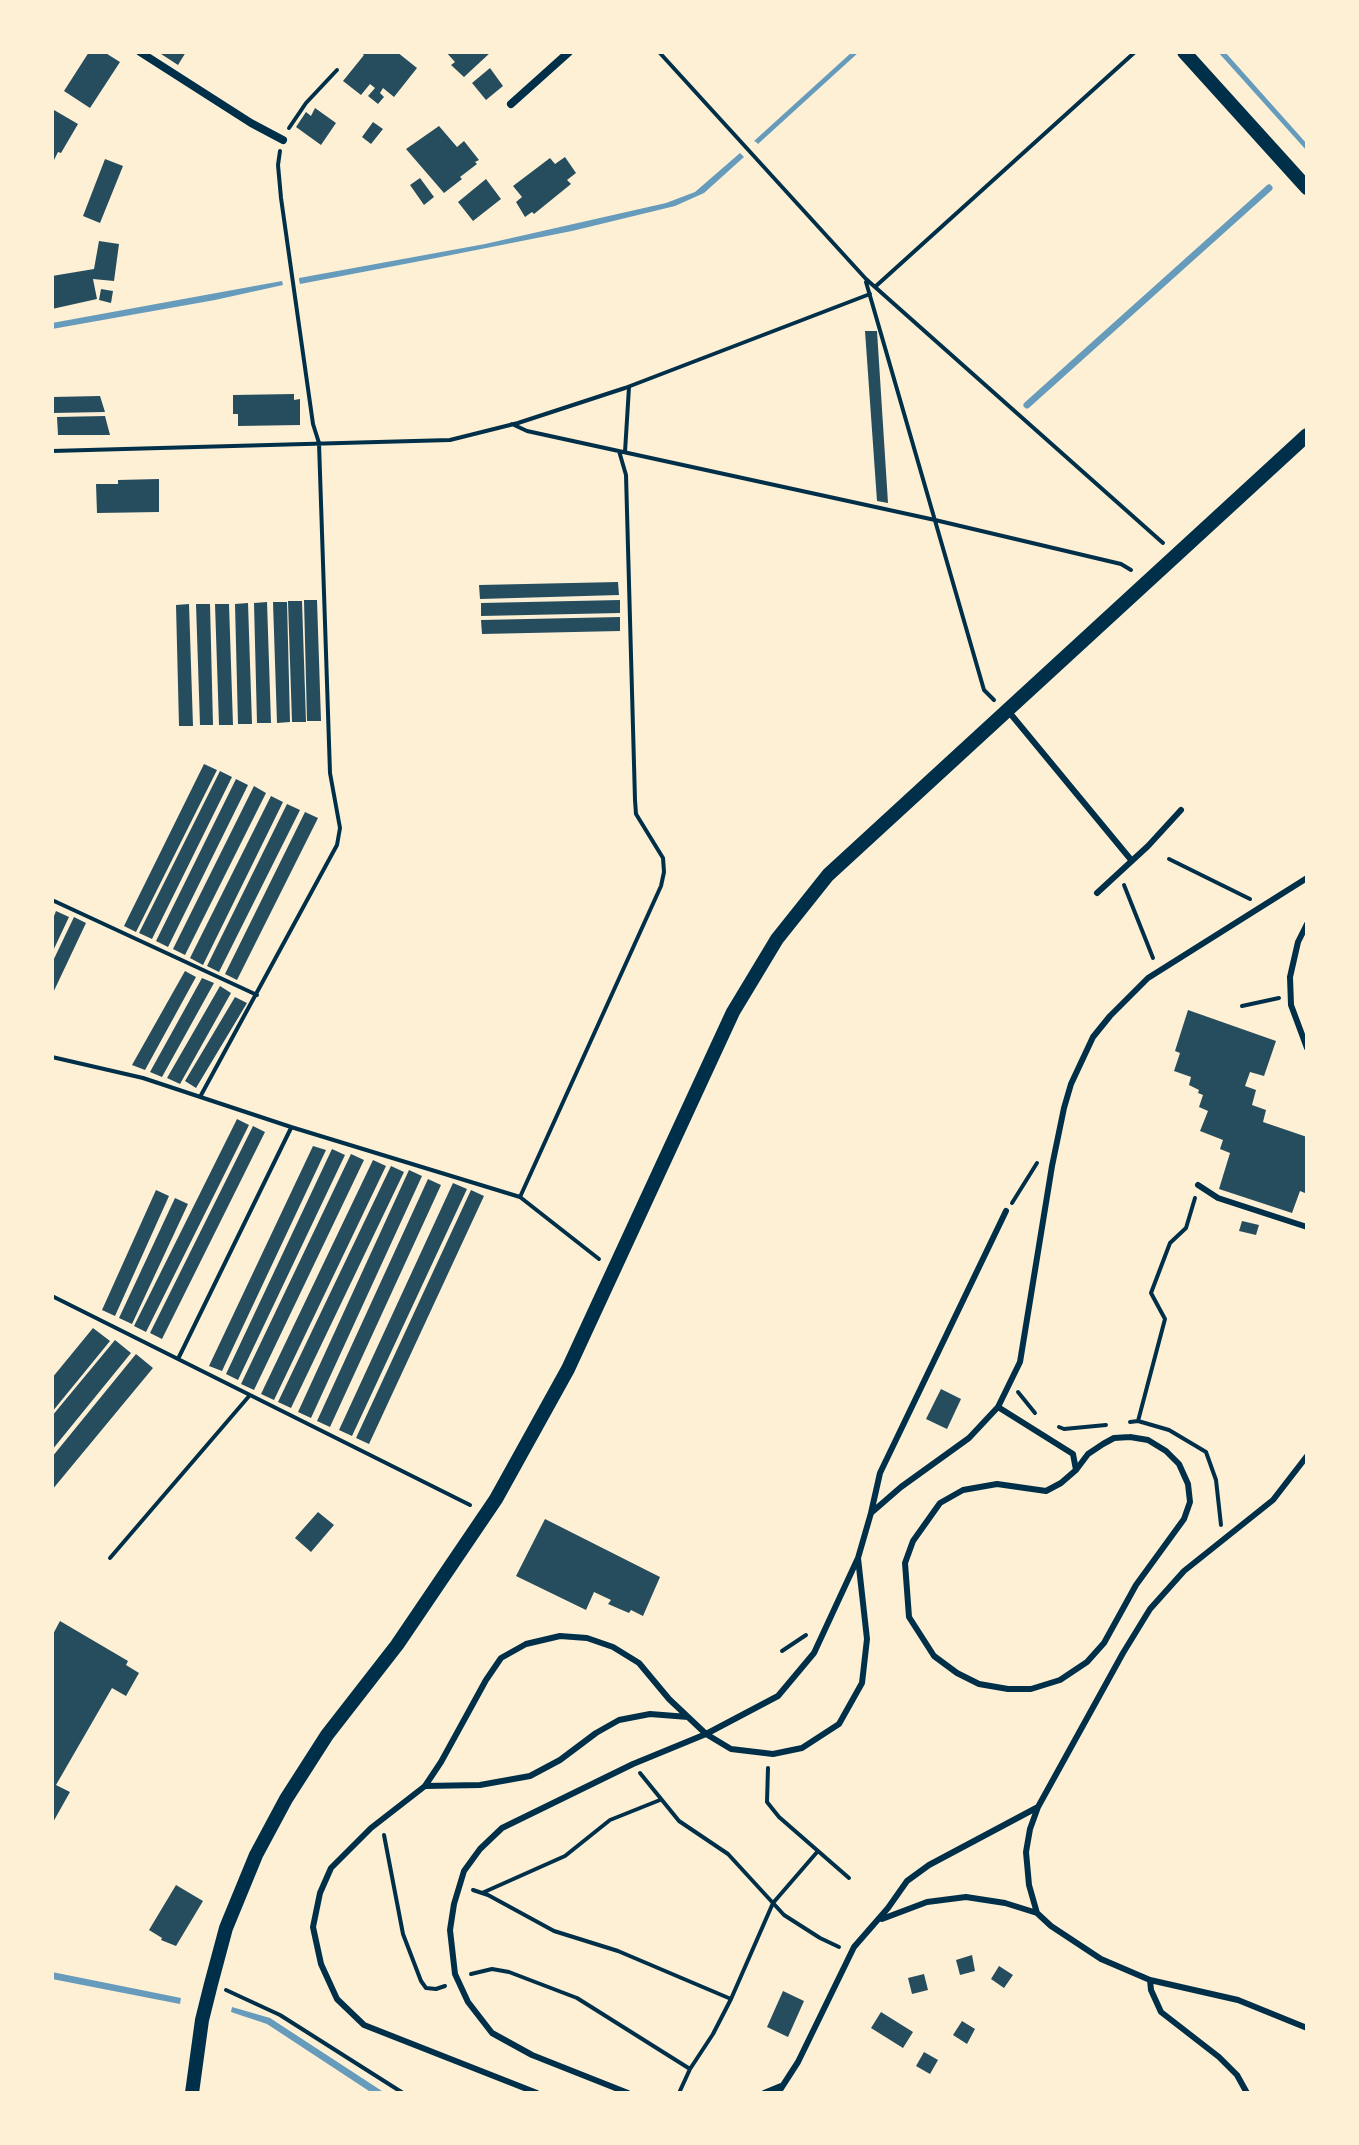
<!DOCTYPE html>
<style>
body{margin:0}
#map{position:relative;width:1359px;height:2145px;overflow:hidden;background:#fdf0d5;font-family:"Fira Sans Condensed",sans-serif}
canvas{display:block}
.frame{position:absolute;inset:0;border:54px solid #fdf0d5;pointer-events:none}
</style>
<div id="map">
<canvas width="1359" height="2145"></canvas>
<div class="frame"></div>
</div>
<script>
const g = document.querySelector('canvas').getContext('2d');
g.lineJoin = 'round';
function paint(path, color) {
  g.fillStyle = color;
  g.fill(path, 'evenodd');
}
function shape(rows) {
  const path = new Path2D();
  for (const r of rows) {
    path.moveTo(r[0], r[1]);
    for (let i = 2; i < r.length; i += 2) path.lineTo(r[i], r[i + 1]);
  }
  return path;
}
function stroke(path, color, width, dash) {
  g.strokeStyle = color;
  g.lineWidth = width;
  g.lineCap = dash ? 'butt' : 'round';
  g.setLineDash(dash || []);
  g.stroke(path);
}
paint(shape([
 [852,52,859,52,758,144,756,142,754,141],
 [1218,52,1225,52,1307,144,1307,151],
 [740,153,744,157,704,193,675,206,572,231,436,258,300,284,299,280,299,278,485,244,666,203,695,192],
 [282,281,283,285,215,300,52,329,52,323],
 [52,1972,181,1998,180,2004,52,1979],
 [232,2007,270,2018,385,2093,372,2093,267,2024,231,2012]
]), '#669bbc');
stroke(shape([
 [1027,405,1269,188]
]), '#669bbc', 7);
paint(shape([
 [89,52,104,52,120,62,90,108,64,91],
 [158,52,186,52,178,65],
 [360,52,397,52,417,68,394,97,383,88,380,93,384,97,378,104,368,96,375,88,370,84,361,95,343,81,364,55],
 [446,52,491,52,464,77,451,65,455,62],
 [490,68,503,86,486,100,472,83],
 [315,108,336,123,321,145,296,127,306,112,311,116],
 [54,110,78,124,61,153,58,152,54,160,52,159],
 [373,122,383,129,371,144,362,137],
 [439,126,457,147,464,141,479,160,475,162,477,164,460,177,462,179,444,193,406,149],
 [565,157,576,173,567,180,571,184,534,214,532,212,525,217,516,202,522,197,513,186,550,158,555,164],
 [105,159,123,166,100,223,83,216],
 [420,178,434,197,424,205,410,185],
 [486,179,501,199,473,221,458,202],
 [99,241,119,244,114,281,93,279,97,299,52,309,52,276,94,269],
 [101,289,113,291,111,303,99,300],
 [865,331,877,331,888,503,877,501],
 [294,394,294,400,300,399,300,425,238,426,238,414,233,414,233,395],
 [100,396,105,412,52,413,52,397],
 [105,416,110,435,58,435,57,417],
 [159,479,159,512,97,513,96,484,118,484,118,480],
 [618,582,619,595,480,599,479,585],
 [304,600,317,600,321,721,307,721],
 [620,600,620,613,481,616,481,603],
 [288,601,302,601,306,722,292,722],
 [267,602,271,723,257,723,254,603],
 [273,602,287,602,290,722,277,723],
 [248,603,252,724,238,724,235,604],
 [189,604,193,726,179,726,176,605],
 [196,604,210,604,213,725,200,725],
 [215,604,229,604,233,725,219,725],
 [620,617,620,631,482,634,481,620],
 [204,764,217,770,136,932,124,926],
 [220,771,232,777,152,939,139,933],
 [236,779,248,785,168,947,156,941],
 [254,786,266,793,185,955,173,949],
 [271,796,283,802,203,965,190,958],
 [287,804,300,810,219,972,207,966],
 [305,812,318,818,237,980,225,974],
 [56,911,69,917,52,953,52,921],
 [74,917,86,923,52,995,52,963],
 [185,971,196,977,145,1070,132,1065],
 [202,978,214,983,162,1077,150,1072],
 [220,986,231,993,180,1084,167,1078],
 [235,997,247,1003,196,1088,185,1081],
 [1188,1010,1276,1041,1264,1076,1250,1072,1245,1086,1256,1090,1252,1105,1266,1110,1263,1122,1307,1137,1307,1188,1305,1193,1300,1191,1292,1213,1219,1189,1230,1153,1220,1149,1223,1140,1200,1131,1208,1111,1199,1107,1203,1095,1198,1093,1199,1090,1189,1085,1191,1077,1174,1071,1180,1053,1175,1051],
 [237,1119,249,1125,146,1332,134,1326],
 [253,1126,265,1132,162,1339,150,1333],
 [313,1146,326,1150,222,1371,209,1366],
 [332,1149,345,1155,238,1380,226,1374],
 [351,1154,364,1160,254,1390,241,1384],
 [373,1160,386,1166,274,1400,261,1394],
 [391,1166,404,1172,291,1408,278,1402],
 [409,1170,422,1176,311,1418,298,1412],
 [428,1179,441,1185,330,1427,317,1421],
 [453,1183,467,1189,352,1436,339,1430],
 [156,1190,169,1196,115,1316,102,1310],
 [471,1190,484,1196,369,1444,356,1438],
 [175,1198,188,1204,132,1324,119,1318],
 [1242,1221,1259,1225,1256,1235,1239,1231],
 [93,1328,110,1341,52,1412,52,1378],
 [115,1340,131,1353,52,1450,52,1416],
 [136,1354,153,1368,52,1490,52,1457],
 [941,1389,961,1399,947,1429,926,1419],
 [318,1512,334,1525,311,1552,295,1538],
 [545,1519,660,1577,643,1616,631,1610,629,1613,608,1604,611,1600,594,1592,586,1610,516,1576],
 [60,1621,128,1661,126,1665,139,1673,126,1696,112,1688,56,1785,70,1792,52,1824,52,1636],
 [176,1885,203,1901,176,1946,161,1940,162,1938,149,1930],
 [972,1955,975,1971,960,1975,956,1960],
 [999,1966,1013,1975,1004,1988,991,1979],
 [924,1974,928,1990,912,1994,908,1978],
 [783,1991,804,2001,788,2037,767,2027],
 [881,2012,913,2032,903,2048,871,2028],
 [962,2021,975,2029,967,2044,953,2035],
 [924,2052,938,2060,930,2074,916,2066]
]), '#264d5e');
stroke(shape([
 [659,52,866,279,1163,543],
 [289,128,306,103,337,70],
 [866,282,984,690,994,700],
 [876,286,1135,52],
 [512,424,527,431,935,520,1121,564,1131,570],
 [52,451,450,440,518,423,625,388,870,294],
 [625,452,629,387],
 [1169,859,1250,899],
 [1124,885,1153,958],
 [52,900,257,995],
 [1242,1006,1279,998],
 [52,1057,143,1078,291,1127,520,1197,599,1259],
 [200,1097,337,845,340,828,330,773,319,443,313,424,281,198,278,165,280,151],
 [520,1197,661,886,664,872,663,858,636,814,635,800,626,475,619,451],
 [1012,1203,1037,1163],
 [52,1296,470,1505],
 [178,1359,291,1128],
 [1018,1392,1035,1413],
 [1138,1421,1165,1319,1151,1293,1170,1243,1186,1228,1195,1198],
 [1130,1422,1138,1421,1169,1430,1206,1452,1216,1480,1221,1525],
 [1059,1427,1064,1429,1106,1425],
 [110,1558,250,1395],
 [782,1651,806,1635],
 [768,1768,767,1802,779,1817,849,1878],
 [640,1773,679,1821,728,1854,784,1915,820,1938,839,1947],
 [384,1835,403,1934,421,1981,426,1988,436,1989,445,1986],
 [473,1890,488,1895,554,1931,618,1951,731,1999],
 [482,1893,565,1856,610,1820,660,1800],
 [471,1974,492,1969,509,1972,577,1998,690,2069],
 [226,1990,280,2015,403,2093],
 [679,2093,690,2069,713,2034,731,1999,773,1903,818,1851]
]), '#003049', 4);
stroke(shape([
 [1009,712,1132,861],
 [1097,893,1148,846,1181,810],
 [1307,924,1298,942,1290,977,1291,1005,1307,1048],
 [1198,1185,1218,1198,1307,1227],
 [998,1407,1073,1454,1076,1470],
 [1130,1437,1148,1440,1166,1451,1179,1464,1188,1484,1190,1502,1184,1519,1136,1585,1104,1643,1087,1662,1060,1680,1031,1689,1008,1689,979,1684,957,1673,934,1656,909,1617,905,1563,913,1541,940,1503,963,1490,997,1484,1046,1491,1061,1483,1076,1470,1088,1454,1103,1444,1114,1438,1130,1437],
 [1307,1456,1273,1500,1184,1571,1150,1609,1123,1653,1038,1807,1030,1829,1026,1852,1029,1885,1037,1913,1051,1926,1101,1959,1150,1980,1238,2000,1307,2028],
 [871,1513,880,1473,1006,1211],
 [425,1786,480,1785,530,1776,560,1760,596,1733,619,1720,650,1714,688,1717],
 [882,1919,927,1902,966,1897,1005,1903,1037,1913],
 [1150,1980,1151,1990,1161,2012,1219,2057,1237,2075,1247,2093],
 [537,2093,364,2025,337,1999,321,1964,313,1927,320,1893,331,1868,371,1828,425,1786,441,1762,486,1680,501,1658,526,1644,560,1636,587,1638,613,1647,639,1663,669,1699,706,1734,731,1749,773,1754,802,1748,839,1724,862,1683,867,1639,858,1558,871,1513,901,1487,969,1438,998,1407,1020,1362,1052,1166,1064,1108,1071,1084,1093,1037,1110,1016,1148,978,1307,878],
 [628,2093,532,2055,492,2033,468,2002,455,1974,450,1930,454,1904,464,1871,480,1849,502,1828,633,1764,706,1734,778,1696,814,1653,858,1558],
 [764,2093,781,2086],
 [778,2093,798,2062,854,1947,888,1908,907,1881,929,1865,1038,1807]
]), '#003049', 6);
stroke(shape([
 [140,52,251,123,283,140],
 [511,104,569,52]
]), '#003049', 8);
stroke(shape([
 [1184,52,1307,188],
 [192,2093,202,2020,211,1984,226,1928,256,1855,286,1799,327,1735,397,1645,496,1499,568,1369,733,1012,777,939,828,875,1307,435]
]), '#003049', 14);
</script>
